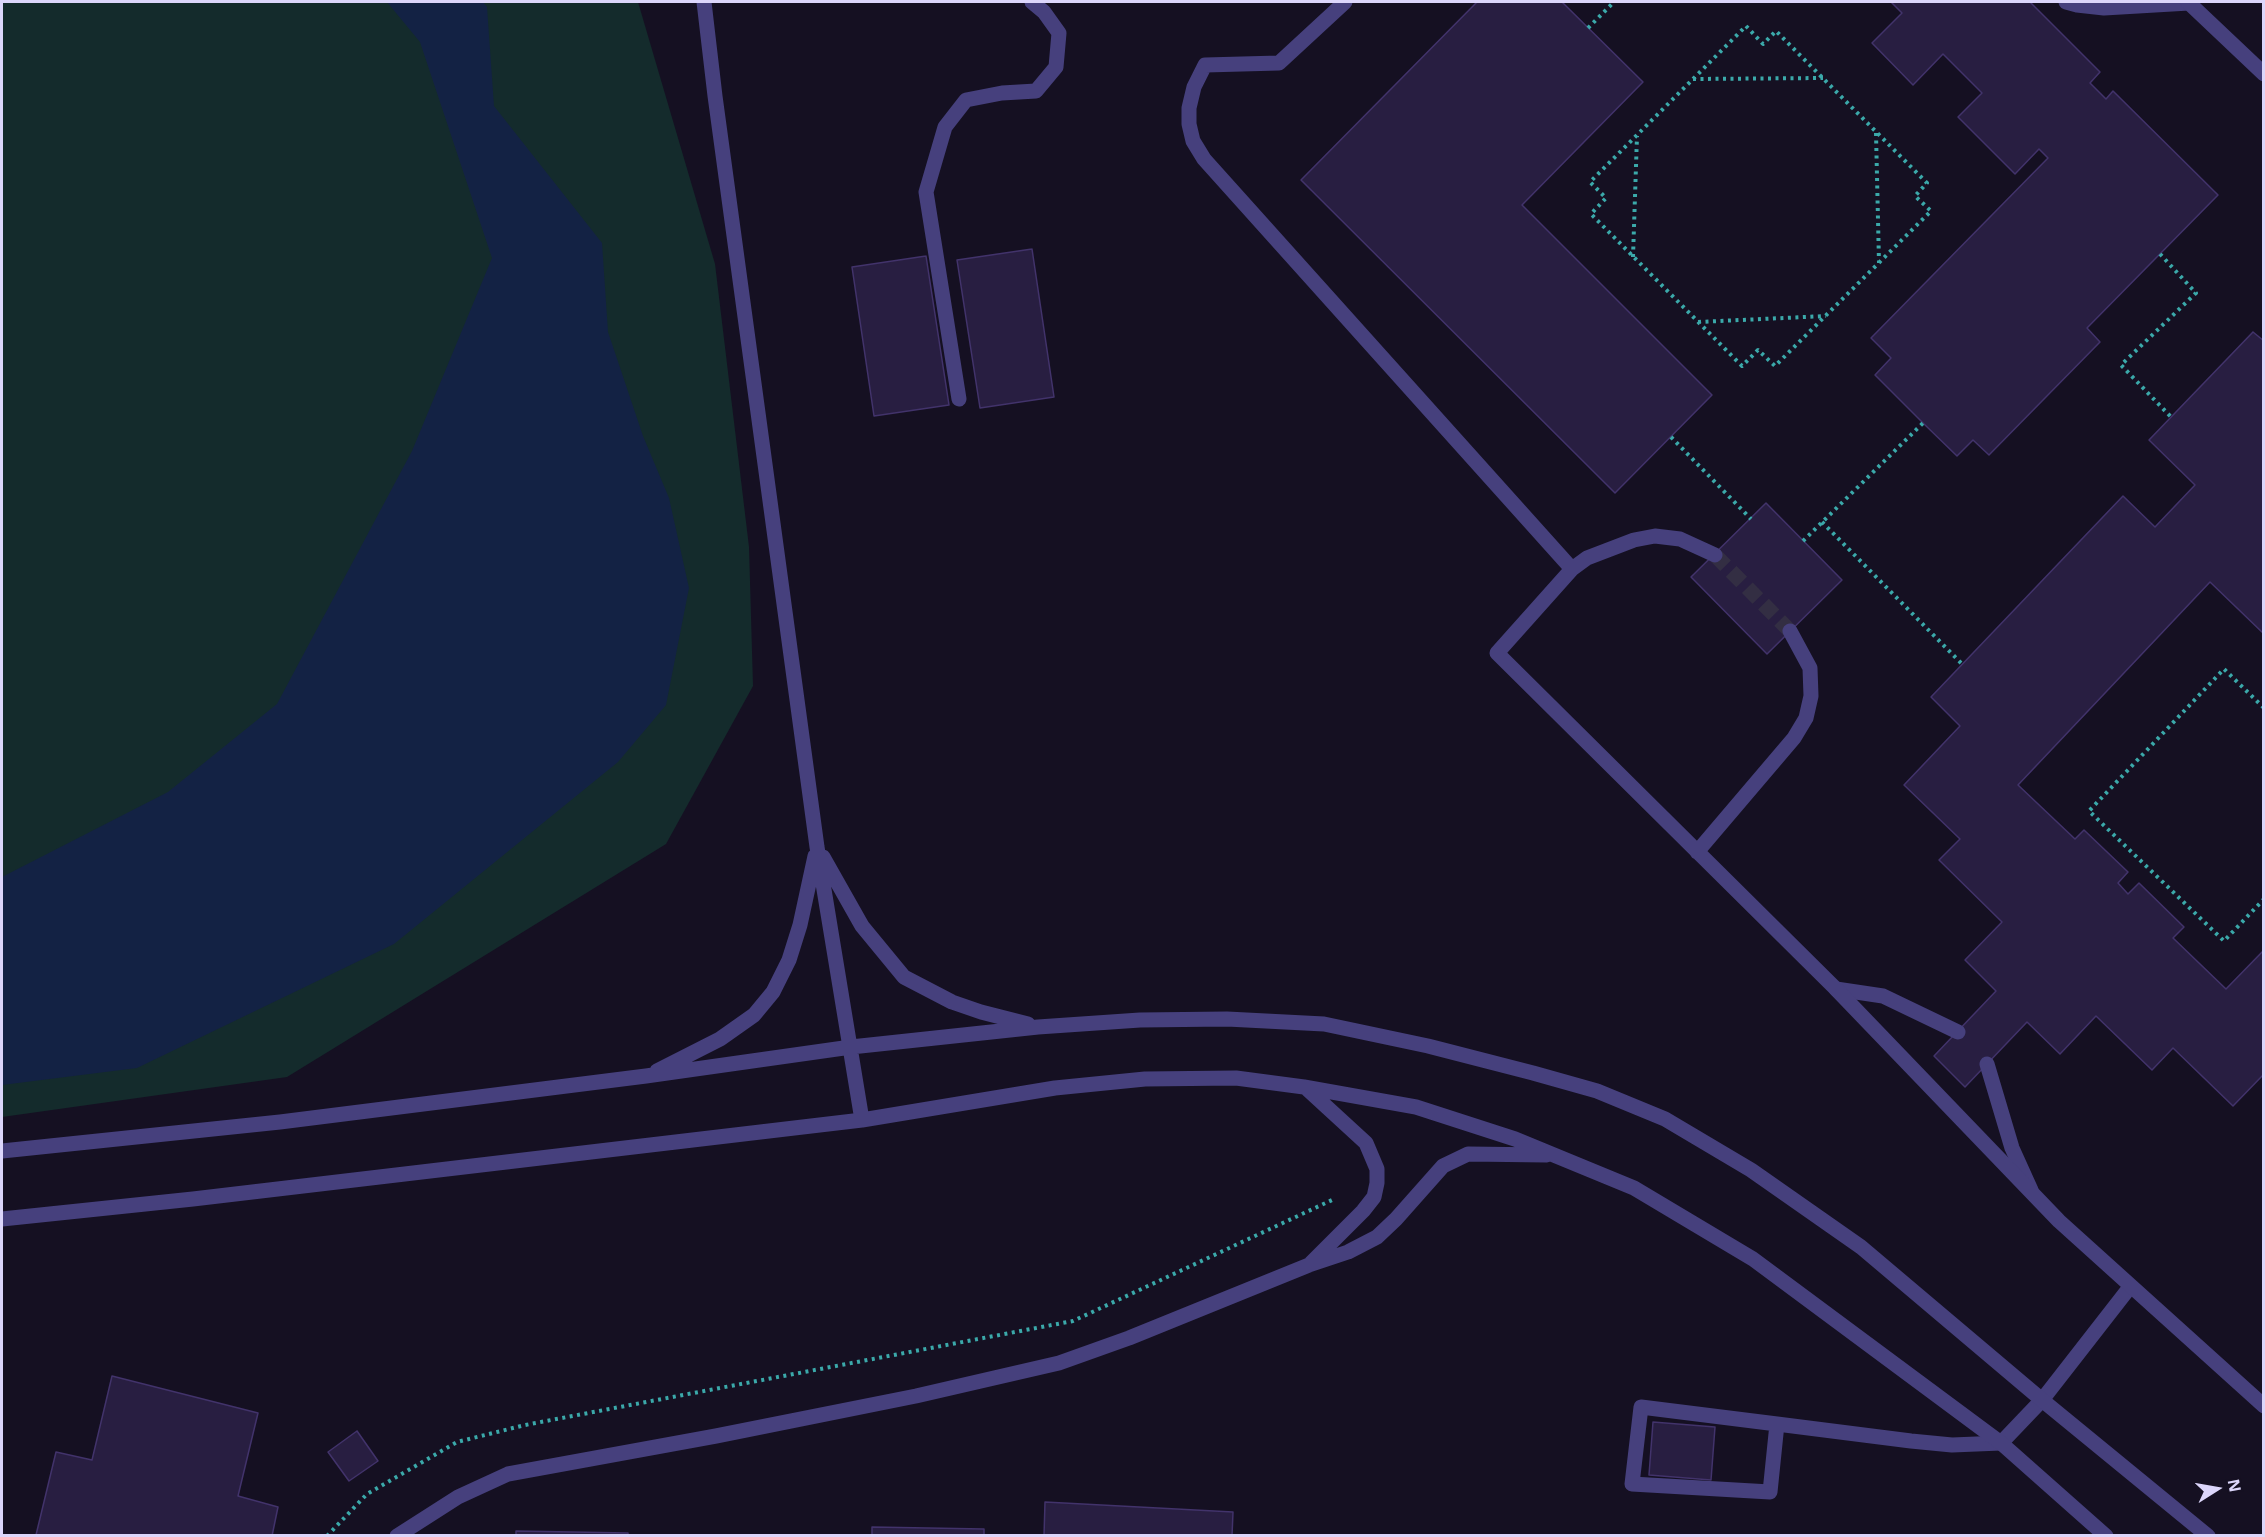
<!DOCTYPE html>
<style>
body{margin:0}
#map{position:relative;width:2265px;height:1537px;overflow:hidden;background:#151022;font-family:"Noto Sans",sans-serif}
canvas{display:block}
.frame{position:absolute;inset:0;border:3px solid #dcd6fb;pointer-events:none}
.north{position:absolute;left:2187px;top:1459px;width:60px;height:60px;-webkit-text-stroke:4px #151022;paint-order:stroke;rotate:79deg;font-size:16px;font-weight:700;line-height:24px;text-align:center;color:#dcd6fb}
.north::after{content:'';display:block;margin:auto;width:21px;height:27px;background:#dcd6fb;clip-path:polygon(50% 0,100% 100%,50% 72%,0 100%)}
</style>
<div id="map">
<canvas width="2265" height="1537"></canvas>
<div class="frame"></div>
<div class="north">N</div>
</div>
<script>
const g = document.querySelector('canvas').getContext('2d');
g.lineJoin = 'round';
function paint(path, color) {
  g.fillStyle = color;
  g.fill(path, 'evenodd');
}
function shape(rows) {
  const path = new Path2D();
  for (const r of rows) {
    path.moveTo(r[0], r[1]);
    for (let i = 2; i < r.length; i += 2) path.lineTo(r[i], r[i + 1]);
  }
  return path;
}
function stroke(path, color, width, dash) {
  g.strokeStyle = color;
  g.lineWidth = width;
  g.lineCap = dash ? 'butt' : 'round';
  g.setLineDash(dash || []);
  g.stroke(path);
}
paint(shape([
 [2,2,638,2,715,264,749,547,753,686,666,844,287,1077,2,1117]
]), '#142b2c');
paint(shape([
 [387,2,483,2,487,7,494,106,602,243,608,332,643,436,669,498,689,588,666,705,618,762,394,944,137,1068,2,1085,2,877,168,792,277,704,412,451,492,258,420,42]
]), '#132244');
const building = shape([
 [1477,2,1562,2,1643,82,1522,205,1712,395,1615,493,1301,180,1477,2],
 [1891,2,2030,2,2100,72,2090,83,2106,99,2113,91,2218,195,2087,328,2100,342,1989,455,1973,440,1957,456,1923,423,1875,375,1891,358,1871,338,2048,158,2039,149,2015,174,1958,117,1982,93,1943,54,1913,85,1872,43,1902,13,1891,2],
 [1032,249,1054,397,980,408,957,260,1032,249],
 [926,256,949,405,874,416,852,267,926,256],
 [2253,332,2264,341,2264,634,2210,582,2018,785,2075,839,2084,830,2128,872,2118,883,2128,894,2139,883,2184,927,2173,938,2226,989,2264,950,2264,1074,2233,1106,2173,1048,2152,1070,2096,1016,2060,1054,2027,1022,1965,1087,1934,1056,1996,991,1965,960,2002,922,1939,860,1960,839,1904,785,1960,726,1931,697,2123,496,2155,527,2195,485,2149,440,2253,332],
 [1766,503,1842,580,1767,654,1691,577,1766,503],
 [112,1376,258,1413,238,1496,278,1507,272,1536,36,1535,56,1452,92,1460,112,1376],
 [1653,1422,1715,1427,1711,1480,1649,1475,1653,1422],
 [357,1431,378,1461,349,1481,328,1452,357,1431],
 [1045,1502,1233,1512,1232,1536,1044,1536,1045,1502],
 [872,1527,984,1529,984,1536,872,1536,872,1527],
 [516,1531,628,1533,628,1536,516,1536,516,1531]
]);
paint(building, '#281e41');
stroke(building, '#42336b', 1.5);
stroke(shape([
 [1715,555,1790,631]
]), '#332e43', 15, [15, 8]);
stroke(shape([
 [1746,26,1763,44,1776,31,1927,183,1915,196,1931,211,1775,366,1758,350,1742,366,1591,214,1606,198,1590,182,1746,26],
 [1588,28,1614,2],
 [1693,79,1823,78],
 [1876,133,1879,263],
 [2160,254,2196,293,2121,365,2171,417],
 [1633,257,1637,136],
 [1698,322,1826,316],
 [1671,437,1751,519],
 [1822,522,1962,664],
 [1803,541,1923,423],
 [2264,708,2224,669,2089,811,2224,941,2264,899],
 [327,1536,367,1494,457,1442,525,1425,1073,1321,1332,1200]
]), '#3ba9aa', 4, [3, 4.5]);
stroke(shape([
 [2066,2,2077,5,2104,8,2189,3],
 [959,399,926,192,945,127,966,100,1002,93,1036,91,1056,67,1059,33,1044,12,1032,2],
 [1836,989,1883,996,1958,1032],
 [1987,1064,2012,1148,2031,1190],
 [1777,1424,1770,1492,1632,1484,1641,1407,1777,1424,1911,1441,1952,1445,2001,1443,2042,1400,2130,1287]
]), '#46407d', 15);
stroke(shape([
 [704,2,715,96,817,847,862,1120],
 [1345,2,1279,63,1205,65,1194,87,1189,108,1189,124,1193,141,1204,159,1572,569],
 [2188,2,2264,74],
 [1715,555,1680,539,1655,536,1634,540,1587,558,1572,569,1497,653,1836,989,2059,1221,2264,1406],
 [1697,852,1794,738,1806,718,1811,696,1810,668,1790,631],
 [823,857,862,926,904,977,952,1002,981,1012,1028,1024],
 [657,1071,720,1039,754,1015,773,992,789,960,800,925,815,856],
 [1305,1087,1366,1143,1377,1169,1377,1183,1374,1197,1363,1211,1311,1263],
 [2,1151,280,1122,646,1076,851,1047,1038,1027,1140,1020,1227,1019,1324,1024,1428,1046,1533,1073,1597,1091,1665,1119,1751,1170,1861,1247,2042,1400,2208,1536],
 [2,1219,193,1199,862,1120,1055,1088,1145,1079,1236,1078,1304,1087,1416,1107,1515,1139,1634,1188,1753,1259,2001,1443,2106,1536],
 [397,1536,458,1497,508,1474,716,1436,916,1396,1059,1363,1129,1338,1309,1265,1348,1252,1377,1237,1396,1219,1443,1166,1468,1154,1547,1155]
]), '#46407d', 15);
</script>
